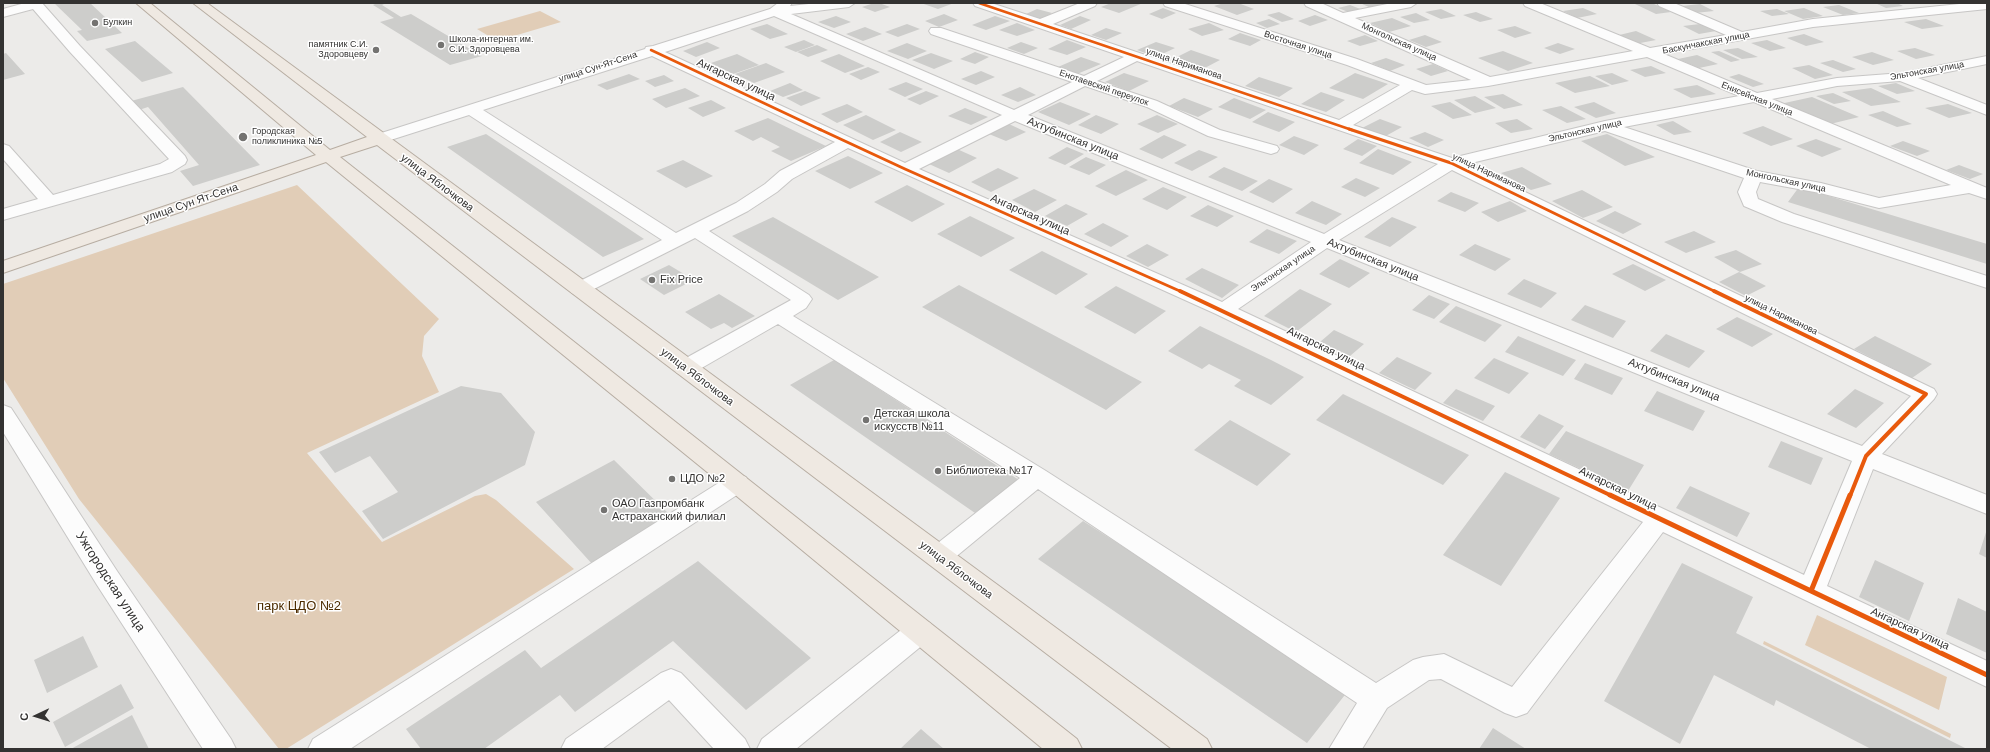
<!DOCTYPE html>
<meta charset="utf-8">
<style>
body{margin:0}
#map{position:relative;width:1990px;height:752px;overflow:hidden;background:#ecebe9;font-family:Helvetica,sans-serif}
canvas{display:block}
.frame{position:absolute;inset:0;border:4px solid #333231;pointer-events:none}
.north{position:absolute;left:16px;top:696px;width:40px;height:40px;-webkit-text-stroke:3px #fff;paint-order:stroke;rotate:266deg;font-size:11px;font-weight:700;line-height:16px;text-align:center;color:#333231}
.north::after{content:'';display:block;margin:auto;width:14px;height:18px;background:#333231;clip-path:polygon(50% 0,100% 100%,50% 72%,0 100%)}
</style>
<div id="map">
<canvas width="1990" height="752"></canvas>
<div class="frame"></div>
<div class="north">С</div>
</div>
<script>
const g = document.querySelector('canvas').getContext('2d');
g.lineJoin = 'round';
function paint(path, color) {
  g.fillStyle = color;
  g.fill(path, 'evenodd');
}
function shape(rows) {
  const path = new Path2D();
  for (const r of rows) {
    path.moveTo(r[0], r[1]);
    for (let i = 2; i < r.length; i += 2) path.lineTo(r[i], r[i + 1]);
  }
  return path;
}
function stroke(path, color, width, dash) {
  g.strokeStyle = color;
  g.lineWidth = width;
  g.lineCap = dash ? 'butt' : 'round';
  g.setLineDash(dash || []);
  g.stroke(path);
}
function write(font, color, halo, rows, align = 'center') {
  g.font = font + ' Helvetica,sans-serif';
  g.lineWidth = 3;
  g.setLineDash([]);
  g.textBaseline = 'middle';
  g.strokeStyle = halo;
  g.fillStyle = color;
  for (const [text, x, y, turn = 0] of rows) {
    g.save();
    g.translate(x, y);
    g.rotate((+turn || 0) * Math.PI / 180);
    g.textAlign = isNaN(turn) ? turn : align;
    if (halo) g.strokeText(text, 0, 0);
    g.fillText(text, 0, 0);
    g.restore();
  }
}
paint(shape([
 [540,11,561,22,497,41,477,29],
 [297,185,439,319,424,336,422,356,439,392,307,453,382,542,475,496,486,494,496,500,574,569,286,749,279,749,79,499,3,378,3,284],
 [1817,615,1947,677,1939,710,1805,645],
 [1764,641,1951,734,1950,738,1763,644]
]), '#e1cdb7');
paint(shape([
 [54,3,90,3,122,33,87,41,77,31,82,30],
 [377,3,386,3,382,5,401,17,411,14,482,56,450,65,380,22,394,18,373,5],
 [874,3,879,3,890,7,875,12,862,7],
 [921,3,954,3,938,9],
 [1111,3,1143,3,1119,13,1101,7],
 [1224,3,1238,3,1254,9,1237,15,1214,6],
 [1360,3,1377,3,1382,5,1371,8],
 [1652,3,1671,12,1656,14,1635,4],
 [1875,3,1897,3,1903,6,1886,8],
 [1700,4,1714,11,1695,13,1682,6],
 [1350,5,1363,10,1351,13,1338,8],
 [1839,5,1859,13,1843,15,1823,7],
 [1163,8,1176,13,1162,19,1149,14],
 [1583,8,1597,14,1577,18,1563,11],
 [1804,8,1823,16,1803,19,1784,11],
 [1037,9,1052,13,1041,19,1026,14],
 [1441,9,1456,16,1441,19,1425,12],
 [1777,9,1789,14,1772,16,1760,11],
 [1279,12,1294,19,1282,22,1267,15],
 [1476,12,1493,19,1480,22,1463,15],
 [1416,13,1430,20,1414,23,1400,17],
 [944,14,958,20,939,27,925,21],
 [1315,15,1328,20,1310,26,1298,21],
 [836,16,851,22,834,28,818,22],
 [995,16,1010,21,986,30,972,25],
 [1080,16,1091,20,1071,29,1060,25],
 [1392,18,1411,26,1389,32,1370,23],
 [1269,19,1280,24,1267,28,1256,23],
 [1926,19,1944,26,1922,29,1904,22],
 [1017,23,1035,30,1017,36,999,30],
 [1209,23,1224,30,1202,36,1188,29],
 [767,24,788,34,770,39,750,29],
 [907,24,920,29,898,37,885,32],
 [1700,24,1716,31,1699,34,1683,26],
 [1515,26,1532,33,1515,38,1497,30],
 [865,27,882,34,863,41,846,34],
 [1106,28,1122,33,1106,40,1091,35],
 [1636,31,1656,40,1635,44,1615,36],
 [1240,33,1261,40,1250,46,1228,39],
 [1804,34,1824,42,1806,46,1787,38],
 [1365,35,1378,41,1360,46,1347,41],
 [1425,35,1442,42,1426,47,1409,40],
 [804,40,815,45,796,52,784,47],
 [1067,40,1086,47,1067,55,1048,49],
 [1767,40,1786,48,1770,51,1751,43],
 [135,41,173,73,142,82,105,49],
 [707,42,720,48,696,57,683,51],
 [1021,42,1038,48,1024,54,1007,48],
 [1156,42,1175,48,1156,57,1137,50],
 [907,43,927,51,908,59,887,51],
 [1558,43,1575,49,1560,54,1544,48],
 [817,45,828,50,808,57,797,52],
 [1738,48,1758,57,1742,59,1723,50],
 [1915,48,1935,55,1916,59,1897,51],
 [1191,50,1220,60,1199,71,1169,61],
 [1503,51,1533,63,1508,71,1478,58],
 [1719,51,1740,60,1731,62,1711,52],
 [975,52,989,57,975,64,960,59],
 [1872,52,1894,60,1873,65,1852,57],
 [6,53,25,74,3,80,3,54],
 [931,53,953,61,934,69,912,60],
 [737,54,759,65,733,74,711,63],
 [839,54,865,66,845,73,820,61],
 [1697,55,1718,64,1699,68,1678,59],
 [1081,57,1101,64,1077,74,1058,67],
 [1386,58,1405,65,1390,71,1371,63],
 [1833,60,1856,69,1843,72,1820,63],
 [766,63,785,72,754,83,735,74],
 [1433,64,1448,71,1431,76,1416,69],
 [1809,65,1833,75,1815,79,1792,68],
 [1651,66,1666,73,1645,77,1630,70],
 [868,67,880,72,861,80,849,74],
 [981,71,995,77,976,85,961,79],
 [1124,73,1149,81,1129,91,1105,82],
 [1355,73,1388,84,1363,99,1329,88],
 [1612,73,1629,81,1612,85,1595,76],
 [629,74,640,79,607,90,597,85],
 [1739,74,1764,84,1753,87,1729,77],
 [664,75,674,81,655,87,645,81],
 [1590,76,1610,86,1575,93,1555,83],
 [1259,77,1293,88,1279,97,1245,86],
 [906,82,923,89,905,97,888,89],
 [790,83,803,90,783,97,770,91],
 [1896,83,1915,91,1897,94,1878,86],
 [1697,85,1716,94,1691,98,1673,89],
 [183,87,260,165,193,186,180,171,199,165,148,107,139,110,131,101],
 [1020,87,1036,95,1018,102,1001,95],
 [685,88,700,96,666,108,652,99],
 [1871,88,1901,102,1871,106,1842,92],
 [805,91,821,98,801,106,786,98],
 [926,91,939,96,920,105,907,99],
 [1321,92,1345,100,1326,112,1301,104],
 [1833,93,1851,101,1834,104,1816,96],
 [1503,94,1523,105,1504,109,1484,97],
 [1475,96,1496,108,1475,113,1454,100],
 [1812,97,1859,117,1826,125,1780,104],
 [1184,98,1213,109,1198,117,1169,106],
 [1234,98,1266,110,1250,119,1218,107],
 [711,100,726,108,703,117,688,108],
 [1060,102,1091,114,1069,125,1038,112],
 [1450,102,1472,115,1453,119,1431,106],
 [1594,102,1616,113,1596,118,1574,107],
 [847,104,863,112,837,123,821,114],
 [1948,104,1972,113,1949,118,1925,108],
 [1561,106,1586,119,1567,123,1542,110],
 [965,108,988,117,971,125,948,116],
 [1883,111,1912,124,1897,127,1868,115],
 [1268,112,1295,122,1279,132,1252,122],
 [866,115,896,130,873,140,843,125],
 [1096,115,1119,124,1101,134,1078,125],
 [1157,115,1178,124,1158,133,1137,124],
 [768,118,805,136,826,146,791,161,771,151,780,147,761,137,753,141,734,131],
 [1380,119,1402,127,1384,137,1362,128],
 [1517,119,1533,129,1511,133,1495,123],
 [1673,121,1692,132,1674,135,1656,125],
 [1009,124,1026,132,1006,141,989,134],
 [1763,126,1793,139,1771,146,1742,133],
 [900,132,922,142,901,152,880,142],
 [1425,132,1444,140,1428,147,1409,138],
 [486,134,644,239,603,257,447,147],
 [1607,134,1655,157,1625,166,1581,141],
 [1164,135,1187,145,1162,159,1139,149],
 [1294,136,1319,145,1304,155,1279,145],
 [1358,139,1377,146,1362,156,1343,149],
 [1816,139,1842,149,1822,157,1796,146],
 [1903,141,1930,151,1917,156,1890,146],
 [1067,147,1084,154,1065,165,1048,158],
 [957,149,977,158,949,173,929,164],
 [1378,149,1412,162,1393,175,1359,163],
 [1199,150,1218,157,1192,171,1174,163],
 [848,156,883,173,850,189,815,171],
 [1086,157,1106,165,1089,175,1069,167],
 [683,160,713,176,686,188,656,171],
 [1959,165,1983,174,1970,179,1946,170],
 [1224,167,1258,181,1242,191,1208,177],
 [1522,167,1552,184,1531,190,1501,173],
 [998,168,1019,178,991,192,971,182],
 [1126,170,1148,180,1116,196,1095,186],
 [1356,178,1380,188,1365,197,1341,187],
 [1269,179,1293,189,1273,203,1249,192],
 [907,185,945,204,912,222,874,202],
 [1163,187,1187,197,1167,210,1142,199],
 [1799,187,1987,244,1987,264,1788,202],
 [1034,189,1057,200,1035,212,1012,200],
 [1582,190,1613,207,1583,218,1552,201],
 [1451,192,1479,203,1465,212,1437,201],
 [1312,201,1342,214,1326,225,1295,213],
 [1510,201,1527,211,1498,222,1481,212],
 [1066,204,1088,214,1067,226,1045,216],
 [1208,205,1234,216,1217,227,1190,216],
 [1615,211,1642,224,1623,234,1596,221],
 [970,216,1015,238,981,257,937,234],
 [773,217,879,277,838,300,732,236],
 [1392,217,1417,227,1390,247,1364,237],
 [1103,223,1129,236,1111,247,1084,234],
 [1267,229,1297,241,1279,254,1249,242],
 [1694,231,1716,242,1686,253,1664,242],
 [1147,244,1169,255,1148,267,1126,256],
 [1475,244,1511,259,1495,271,1459,255],
 [1736,250,1762,264,1740,272,1714,257],
 [1042,251,1088,274,1056,295,1009,270],
 [1340,259,1370,273,1349,288,1319,274],
 [1633,264,1666,280,1645,291,1612,274],
 [669,265,694,280,664,295,640,279],
 [1202,268,1239,285,1222,298,1185,279],
 [1739,272,1766,286,1746,296,1719,282],
 [1524,279,1557,293,1541,308,1507,294],
 [959,285,1142,382,1106,410,922,307],
 [1116,286,1166,311,1135,334,1084,307],
 [1300,289,1332,304,1296,332,1264,316],
 [719,294,755,316,732,328,724,323,711,329,685,312],
 [1429,295,1450,304,1434,319,1412,310],
 [1585,305,1626,321,1613,338,1571,320],
 [1456,306,1502,325,1485,342,1439,322],
 [1737,317,1773,334,1752,347,1716,329],
 [1200,326,1271,360,1304,377,1271,405,1234,386,1241,380,1209,364,1202,369,1168,351],
 [1334,330,1364,344,1350,356,1320,342],
 [1666,334,1705,351,1689,368,1650,351],
 [1518,336,1576,360,1563,376,1505,352],
 [1875,336,1932,364,1912,378,1854,349],
 [1397,357,1432,373,1415,390,1379,373],
 [1494,358,1529,373,1509,394,1474,378],
 [834,360,1019,480,975,513,790,385],
 [1585,363,1623,378,1612,395,1574,379],
 [461,386,501,393,535,432,525,465,383,539,362,511,398,492,370,456,335,473,319,452],
 [1456,389,1495,406,1483,421,1443,403],
 [1855,389,1884,403,1856,428,1827,414],
 [1657,391,1705,411,1693,431,1644,411],
 [1343,394,1469,455,1443,485,1316,420],
 [1539,414,1564,426,1545,449,1520,437],
 [1230,420,1291,454,1257,486,1194,450],
 [1566,431,1644,465,1628,491,1549,454],
 [1781,441,1823,458,1811,485,1768,467],
 [614,460,673,518,593,565,536,502],
 [1505,472,1560,498,1501,586,1443,555],
 [1690,486,1750,513,1737,537,1676,508],
 [1083,521,1348,691,1307,743,1038,559],
 [1987,529,1987,558,1979,554],
 [1875,560,1924,583,1909,621,1859,597],
 [698,561,811,658,746,710,673,641,575,712,560,695,484,749,421,749,406,729,525,650,541,668],
 [1682,563,1753,597,1736,633,1967,749,1871,749,1776,700,1774,706,1714,675,1680,744,1604,701],
 [1958,598,1987,612,1987,653,1946,634],
 [83,636,98,667,47,693,34,660],
 [121,684,134,708,65,747,53,722],
 [132,715,149,749,71,749],
 [1493,728,1526,749,1479,749],
 [921,729,944,749,900,749]
]), '#cdcdcb');
const minor = shape([
 [25,3,42,3,80,46,185,156,187,160,185,164,172,172,3,220,3,209,38,199,3,159,3,144,9,146,53,195,160,164,169,159,70,52,33,9,3,17,3,9,25,3],
 [778,3,792,3,790,6,818,3,855,3,849,7,791,14,1014,110,1072,82,931,34,929,31,931,28,941,28,1084,76,1124,57,975,6,973,3,991,3,1040,19,1080,3,1097,3,1095,6,1053,24,1339,120,1400,85,1347,65,1165,6,1163,3,1182,3,1357,59,1426,85,1471,80,1306,6,1304,3,1321,3,1343,13,1392,3,1417,3,1411,7,1355,18,1490,77,1633,51,1525,6,1523,3,1540,3,1650,48,1726,35,1659,6,1657,3,1674,3,1742,32,1813,19,1969,3,1987,3,1987,9,1813,27,1664,54,1757,93,1837,78,1902,73,1987,56,1987,64,1918,78,1987,105,1987,115,1900,81,1837,86,1772,99,1987,188,1987,199,1969,193,1879,208,1820,193,1760,182,1756,192,1758,199,1794,214,1987,276,1987,288,1782,222,1744,206,1738,192,1744,178,1605,131,1467,164,1934,389,1937,394,1934,399,1882,454,1987,495,1987,514,1873,469,1827,586,1987,661,1987,687,1663,532,1527,713,1516,717,1505,713,1441,679,1429,680,1387,708,1362,749,1329,749,1357,703,1038,489,947,564,938,567,929,564,925,557,929,550,1020,478,778,324,693,373,685,375,677,373,674,368,677,363,791,300,695,238,586,293,579,295,572,293,569,289,572,285,662,240,469,115,378,144,372,142,370,139,372,136,645,49,646,47,653,46,770,9,778,3],
 [774,16,1002,115,905,163,665,52,774,16],
 [652,56,835,142,780,171,765,184,736,203,676,233,483,110,652,56],
 [1647,57,1739,96,1605,121,1452,158,1353,125,1412,90,1425,94,1488,86,1647,57],
 [1137,61,1438,164,1324,234,1028,115,1085,86,1147,107,1208,136,1271,154,1277,152,1279,149,1277,146,1220,130,1157,101,1097,81,1137,61],
 [1754,102,1951,185,1879,198,1821,183,1757,171,1624,127,1754,102],
 [1015,121,1311,242,1222,302,919,169,1015,121],
 [848,148,1216,314,1643,522,1512,687,1444,654,1423,657,1413,660,1376,683,1046,471,793,316,806,308,812,299,809,295,709,231,748,211,777,192,792,179,848,148],
 [1452,170,1911,396,1862,446,1339,240,1452,170],
 [1327,248,1852,461,1804,575,1238,309,1327,248],
 [3,405,11,408,117,571,231,739,236,749,203,749,97,585,3,432,3,405],
 [737,474,746,477,749,483,746,489,350,749,308,749,313,739,728,477,737,474],
 [920,619,930,623,934,631,930,639,796,749,757,749,762,739,910,623,920,619],
 [671,669,681,673,745,739,750,749,714,749,669,700,602,749,561,749,566,739,661,673,671,669]
]);
const major = shape([
 [136,3,150,3,330,150,367,137,193,3,207,3,1207,739,1212,749,1172,749,377,145,340,157,1077,739,1082,749,1043,749,728,489,326,162,3,273,3,261,316,155,136,3]
]);
stroke(minor, '#c7c6c5', 2);
stroke(major, '#b7ada2', 2);
paint(minor, '#fcfcfc');
paint(major, '#efe9e2');
stroke(shape([
 [979,3,1352,130],
 [651,50,821,130]
]), '#e8590c', 2.5);
stroke(shape([
 [819,129,905,169,1182,292],
 [1349,129,1451,163,1716,292]
]), '#e8590c', 3);
stroke(shape([
 [1180,291,1612,496],
 [1714,291,1926,394,1866,456,1850,496]
]), '#e8590c', 4);
stroke(shape([
 [1610,495,1987,675],
 [1811,591,1850,495]
]), '#e8590c', 5);
for (const [x, y, r, color] of [
 [95,23,4,"#747371"],
 [441,45,4,"#747371"],
 [376,50,4,"#747371"],
 [243,137,5,"#747371"],
 [652,280,4,"#747371"],
 [866,420,4,"#747371"],
 [938,471,4,"#747371"],
 [672,479,4,"#747371"],
 [604,510,4,"#747371"]
]) {
  const dot = new Path2D();
  dot.arc(x, y, r, 0, 2 * Math.PI);
  g.fillStyle = color;
  g.fill(dot);
  stroke(dot, '#fff', 1.5);
}
write('9px', '#333231', '#fff', [
 ["Булкин",103,23],
 ["Школа-интернат им.",449,40],
 ["С.И. Здоровцева",449,50],
 ["памятник С.И.",368,45,"right"],
 ["Здоровцеву",368,55,"right"],
 ["Городская",252,132],
 ["поликлиника №5",252,142]
], 'left');
write('9px', '#333231', '#fff', [
 ["Монгольская улица",1399,42,24],
 ["Баскунчакская улица",1706,43,-11],
 ["Восточная улица",1298,45,18],
 ["улица Нариманова",1184,64,19],
 ["улица Сун-Ят-Сена",598,67,-18],
 ["Эльтонская улица",1927,71,-10],
 ["Енотаевский переулок",1104,88,19],
 ["Енисейская улица",1757,99,22],
 ["Эльтонская улица",1585,131,-13],
 ["улица Нариманова",1489,173,25],
 ["Монгольская улица",1786,181,12],
 ["Эльтонская улица",1283,269,-34],
 ["улица Нариманова",1781,315,26]
]);
write('11px', '#333231', '#fff', [
 ["Ангарская улица",736,80,25],
 ["Ахтубинская улица",1073,139,22],
 ["улица Яблочкова",437,183,37],
 ["улица Сун Ят-Сена",191,203,-19],
 ["Ангарская улица",1030,215,24],
 ["Ахтубинская улица",1373,260,22],
 ["Ангарская улица",1326,349,26],
 ["улица Яблочкова",697,377,37],
 ["Ахтубинская улица",1674,380,22],
 ["Ангарская улица",1618,489,26],
 ["улица Яблочкова",956,570,37],
 ["Ангарская улица",1910,629,25]
]);
write('11px', '#333231', '#fff', [
 ["Fix Price",660,280],
 ["Детская школа",874,414],
 ["искусств №11",874,427],
 ["Библиотека №17",946,471],
 ["ЦДО №2",680,479],
 ["ОАО Газпромбанк",612,504],
 ["Астраханский филиал",612,517]
], 'left');
write('13px', '#333231', '#fff', [
 ["Ужгородская улица",110,582,57]
]);
write('13px', '#4c2c00', '#fff', [
 ["парк ЦДО №2",299,606]
]);
</script>
